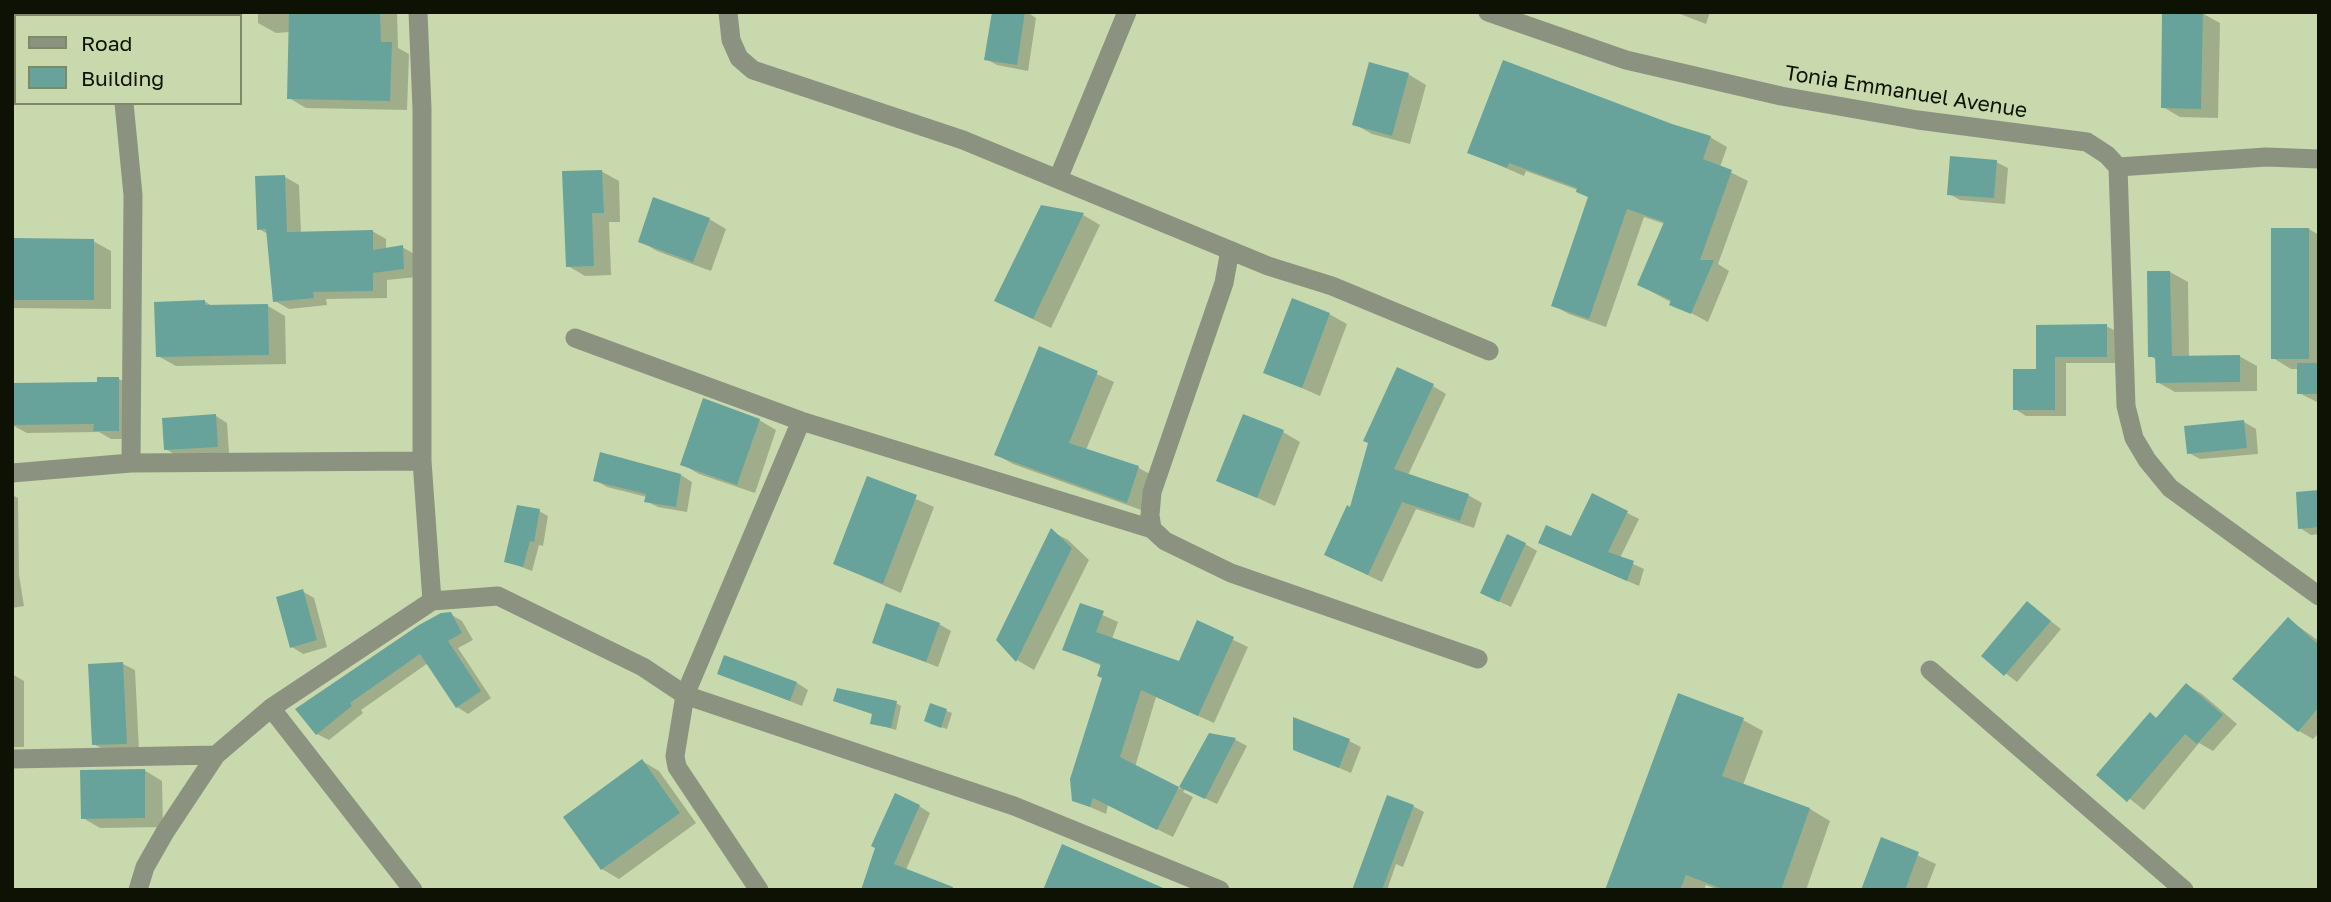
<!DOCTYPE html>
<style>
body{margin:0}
#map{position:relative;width:2331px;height:902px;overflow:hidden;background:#c8d9ad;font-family:"Golos Text",sans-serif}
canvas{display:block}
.frame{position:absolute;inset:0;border:14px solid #0d1204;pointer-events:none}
.legend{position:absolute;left:14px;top:14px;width:228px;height:91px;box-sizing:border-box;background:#c8d9ad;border:2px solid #7d8969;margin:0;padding:9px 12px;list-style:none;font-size:21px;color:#0d1204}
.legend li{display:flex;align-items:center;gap:14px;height:35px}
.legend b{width:35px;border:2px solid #7d8969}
</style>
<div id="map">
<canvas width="2331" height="902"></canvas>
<div class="frame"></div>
<ul class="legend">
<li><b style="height:9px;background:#8b9380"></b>Road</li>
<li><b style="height:19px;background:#68a39b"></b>Building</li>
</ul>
</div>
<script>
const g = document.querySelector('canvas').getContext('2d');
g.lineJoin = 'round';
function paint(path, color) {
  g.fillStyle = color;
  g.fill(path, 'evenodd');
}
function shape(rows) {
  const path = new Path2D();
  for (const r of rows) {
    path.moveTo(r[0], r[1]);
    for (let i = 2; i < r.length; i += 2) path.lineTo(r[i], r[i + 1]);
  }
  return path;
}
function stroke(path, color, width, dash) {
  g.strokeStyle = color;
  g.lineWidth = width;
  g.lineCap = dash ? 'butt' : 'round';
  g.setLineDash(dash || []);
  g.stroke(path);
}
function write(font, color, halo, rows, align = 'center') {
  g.font = font + ' "Golos Text",sans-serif';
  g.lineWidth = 5;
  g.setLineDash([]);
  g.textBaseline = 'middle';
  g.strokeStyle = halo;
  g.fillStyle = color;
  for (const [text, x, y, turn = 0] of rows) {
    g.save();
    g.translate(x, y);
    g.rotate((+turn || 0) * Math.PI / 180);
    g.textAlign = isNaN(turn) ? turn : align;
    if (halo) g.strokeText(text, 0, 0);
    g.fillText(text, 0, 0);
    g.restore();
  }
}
paint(shape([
 [12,12,91,12,91,16,16,16,16,39,12,37],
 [258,12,397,12,398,48,409,54,407,110,306,108,289,98,290,32,276,33,258,23],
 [993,12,1027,12,1036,18,1028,71,997,65,986,59],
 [1675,12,1710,12,1706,24],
 [2202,13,2220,23,2218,118,2180,117,2163,107],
 [1408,74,1426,85,1410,144,1372,134,1354,124],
 [1672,126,1710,137,1727,147,1720,167,1748,181,1718,264,1729,271,1708,322,1639,285,1665,224,1644,217,1606,327,1569,314,1553,305,1589,198,1578,190,1526,171,1524,176,1469,152],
 [1996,162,2008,168,2005,204,1960,200,1949,194],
 [601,171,619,181,620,222,609,222,611,275,585,276,568,266],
 [285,177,299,185,301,234,372,231,386,239,386,250,402,247,416,255,417,277,387,280,387,298,326,299,327,305,289,309,275,301,268,234,259,229],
 [1083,215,1100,225,1051,328,1014,310],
 [709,219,726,229,711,271,657,251,640,241],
 [2309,229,2319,235,2319,403,2299,393,2299,369,2291,369,2273,358],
 [12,240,93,241,111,251,111,309,12,308],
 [2170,272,2188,282,2189,357,2239,356,2257,366,2257,391,2175,392,2157,382,2157,360,2150,356],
 [204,301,214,307,268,306,285,316,286,364,176,366,158,356],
 [1329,314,1347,324,1320,396,1265,372],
 [2106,326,2118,332,2118,363,2066,363,2066,416,2026,416,2015,409,2038,371,2038,327],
 [1040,348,1114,382,1086,450,1139,468,1155,477,1144,511,1013,464,997,455],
 [119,379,135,388,134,439,111,439,99,432,27,433,12,425,99,384],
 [1433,386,1446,394,1408,475,1468,495,1482,503,1474,528,1416,509,1382,582,1340,562,1351,509],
 [216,416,227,423,229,453,177,456,166,449],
 [759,420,776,430,755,493,699,474,682,464],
 [2244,422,2256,429,2258,454,2200,459,2189,453],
 [1283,432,1300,442,1275,506,1218,480],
 [681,475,692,482,687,512,658,507,646,501,647,497,607,487,595,480],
 [868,478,934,507,901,593,835,564],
 [2319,492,2319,534,2311,535,2300,528],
 [12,495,18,498,19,575,24,606,12,608],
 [1593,495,1639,519,1620,558,1644,569,1639,586,1540,543,1572,538],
 [539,511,548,516,543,546,539,545,532,571,506,561],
 [1051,531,1068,540,1089,560,1034,670,1017,660],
 [1525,544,1537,551,1511,607,1494,599],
 [302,591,314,598,327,647,303,654,292,647],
 [2027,603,2061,629,2017,682,1983,656],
 [1081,605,1118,622,1112,639,1179,663,1198,623,1248,647,1214,723,1156,697,1135,767,1180,789,1209,735,1236,740,1247,746,1217,804,1185,789,1183,792,1193,797,1173,837,1108,805,1106,814,1074,800,1104,678,1102,666,1064,649],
 [450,614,462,621,473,640,458,648,491,698,468,714,457,707,428,663,361,710,363,713,329,740,317,734,297,709],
 [2288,619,2319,641,2319,733,2313,739,2299,731],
 [939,624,951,631,938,667,874,642],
 [123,664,135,670,139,750,106,751,94,744],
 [719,673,797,683,808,690,802,706],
 [12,674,24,681,24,747,12,747],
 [2187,685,2202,694,2237,724,2213,751,2199,743,2144,810,2099,775,2150,714,2158,719],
 [896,703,901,706,896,730,872,723,874,714],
 [931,705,952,713,947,729,931,724],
 [1743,720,1763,731,1743,785,1810,809,1830,821,1806,890,1719,890,1706,885,1704,890,1607,890],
 [1349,741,1361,747,1351,773,1295,749],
 [642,761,659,771,696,823,619,879,602,869],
 [144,770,162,781,163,827,100,828,83,818],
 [919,806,930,813,906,870,956,890,862,890],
 [1413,806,1424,812,1403,867,1396,864,1387,890,1354,890],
 [1882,839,1936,864,1926,890,1862,890]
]), '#0003');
paint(shape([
 [289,12,380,12,381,42,392,42,390,101,287,99],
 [992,12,1025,12,1017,65,984,60],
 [2162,12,2203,12,2201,109,2161,108],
 [1503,60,1672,124,1711,136,1703,159,1732,170,1700,260,1714,260,1691,314,1669,305,1671,300,1637,285,1664,222,1627,209,1589,319,1551,306,1588,197,1576,192,1577,188,1509,163,1507,168,1467,153],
 [1369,62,1409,73,1392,136,1352,125],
 [1950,156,1997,160,1994,198,1947,195],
 [602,170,604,213,592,213,594,266,566,267,562,171],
 [285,175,287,232,373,230,373,250,403,245,404,269,373,273,373,291,313,292,314,298,273,302,266,229,257,230,255,176],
 [653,197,710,218,693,262,638,242],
 [1041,205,1084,213,1033,319,994,301],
 [2271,228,2309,228,2309,359,2271,359],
 [12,238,94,239,94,300,12,300],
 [2147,271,2170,271,2172,356,2240,355,2240,382,2156,383,2155,357,2148,357],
 [1292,298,1330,313,1302,388,1263,373],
 [205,300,205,305,268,304,269,355,156,357,154,302],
 [2107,324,2107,357,2055,357,2055,410,2013,410,2013,369,2036,369,2036,325],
 [1039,346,1098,371,1069,443,1139,466,1127,503,994,455],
 [2297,363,2319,363,2319,394,2297,394],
 [1397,367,1434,384,1394,469,1469,494,1460,521,1402,502,1368,575,1324,555,1347,505,1350,507,1368,443,1363,441],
 [97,377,119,377,119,431,93,431,94,424,12,425,12,383,97,382],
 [703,398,760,419,737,485,680,465],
 [216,414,218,447,164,450,162,418],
 [1243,414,1284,430,1257,498,1216,481],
 [2244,420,2247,448,2187,454,2184,426],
 [600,452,681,474,676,507,644,502,646,494,593,481],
 [867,476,917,495,883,584,833,564],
 [2319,490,2319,527,2298,529,2296,492],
 [1592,493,1628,511,1608,552,1634,561,1627,581,1538,543,1546,525,1571,536],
 [517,505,540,509,534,542,530,541,523,567,504,562],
 [1051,528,1072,548,1016,662,996,640],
 [1507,534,1526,543,1499,602,1480,593],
 [303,589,317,640,290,648,276,597],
 [2027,601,2051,621,2004,676,1981,656],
 [886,603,940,623,926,662,872,643],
 [1080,603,1104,611,1096,632,1179,661,1197,620,1234,637,1198,716,1141,690,1120,757,1179,787,1157,830,1093,798,1090,807,1072,801,1070,779,1102,678,1097,676,1101,664,1062,650],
 [451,612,462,633,448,641,481,691,456,708,420,654,350,703,352,706,316,735,295,709,419,625,441,613],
 [2288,617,2319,645,2319,707,2298,732,2232,679],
 [724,655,797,682,790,701,717,674],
 [123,662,127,744,92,745,88,664],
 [2186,683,2223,715,2197,744,2185,734,2127,802,2096,775,2150,712,2156,718],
 [837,688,897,701,891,728,870,724,872,714,833,701],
 [1678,693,1744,718,1722,776,1810,808,1781,890,1725,890,1686,875,1680,890,1605,890],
 [930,703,947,709,941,728,924,721],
 [1293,717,1350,739,1339,768,1293,750],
 [1209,733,1236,738,1205,799,1179,787],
 [642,759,680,813,601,870,563,817],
 [145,769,145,818,81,819,80,770],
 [895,793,920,805,894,864,953,887,952,890,861,890,875,848,871,846],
 [1387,795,1414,805,1382,890,1352,890],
 [1881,837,1919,852,1905,890,1861,890],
 [1062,844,1168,890,1043,890]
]), '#68a39b');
stroke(shape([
 [116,12,116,16],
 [418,12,422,109,422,461,432,601],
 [728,12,731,40,739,58,753,70,963,140,1268,266,1332,286,1489,351],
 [2118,167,2266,157,2319,159],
 [1058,179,1127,12],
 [1230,250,1224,283,1152,492,1150,515,1152,529,1165,541,1231,573,1478,659],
 [575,338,801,421,1152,529],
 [131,463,422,461],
 [12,473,131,463,133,195,124,103],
 [1930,670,2184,890],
 [271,708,413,890],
 [12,759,216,755],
 [138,890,145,867,165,832,216,755,271,708,432,601,498,596,643,667,685,695,801,421],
 [759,890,677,767,675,756,685,695,1014,806,1220,890]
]), '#8b9380', 19);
stroke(shape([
 [1488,12,1626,60,1781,96,1918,120,2087,142,2107,155,2118,167,2126,406,2134,438,2147,460,2170,488,2319,596]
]), '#8b9380', 19);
write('21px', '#0d1204', '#c8d9ad', [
 ["Tonia Emmanuel Avenue",1906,92,9]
]);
</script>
